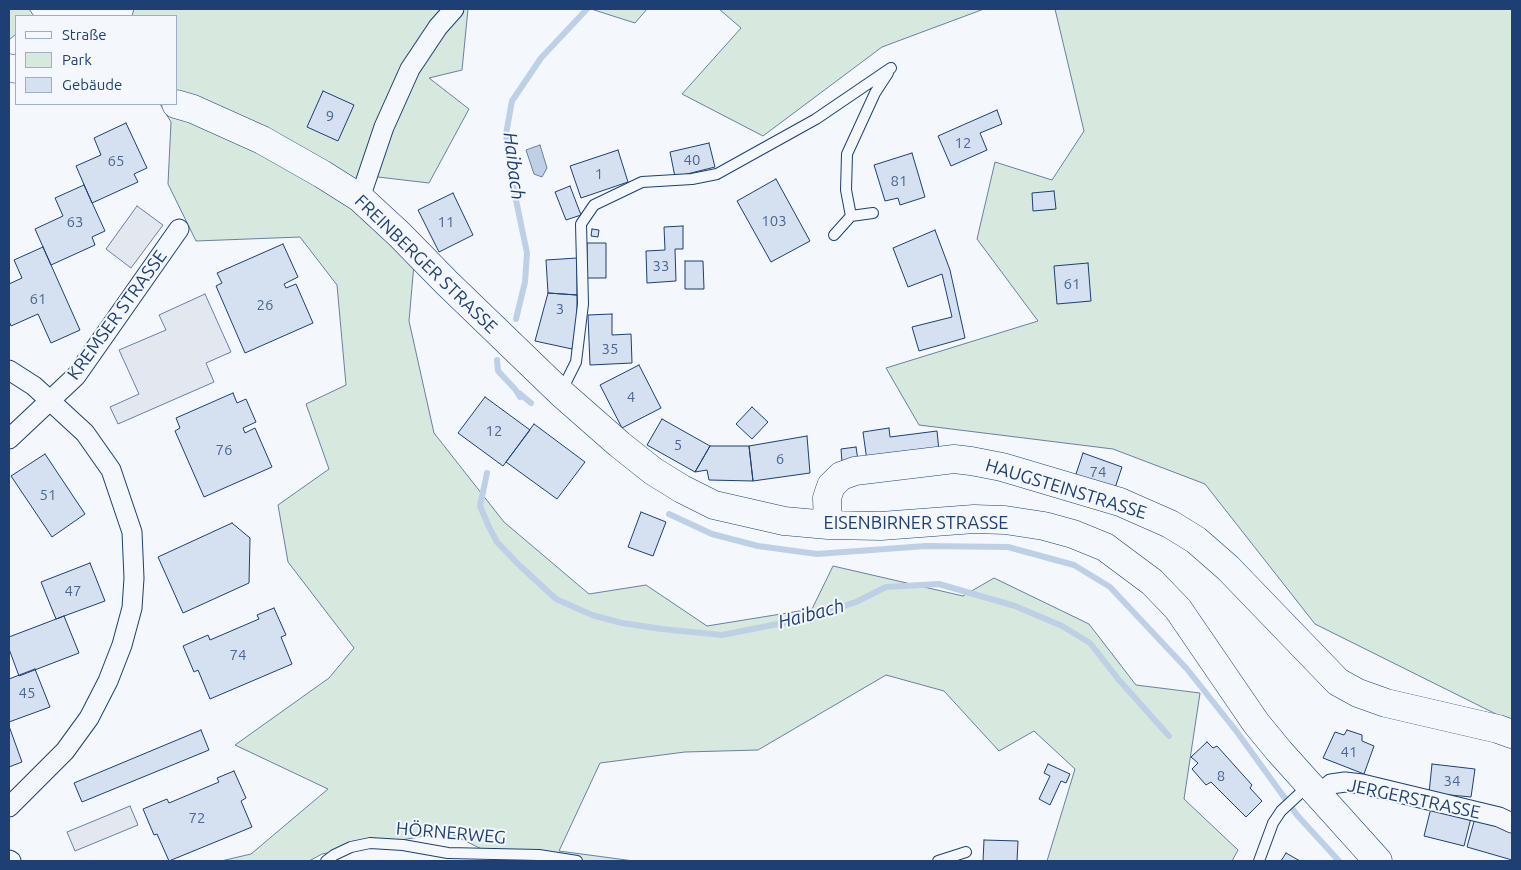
<!DOCTYPE html>
<meta charset="utf-8">
<style>
body{margin:0}
#map{position:relative;width:1521px;height:870px;overflow:hidden;background:#f4f7fb;font-family:Ubuntu,sans-serif}
canvas{display:block}
.frame{position:absolute;inset:0;border:10px solid #1d3f73;pointer-events:none}
.legend{position:absolute;left:15px;top:15px;width:162px;height:90px;box-sizing:border-box;background:#f4f7fb;border:1px solid #9eadc5;margin:0;padding:6px 9px;list-style:none;font-size:15px;color:#1d3f73}
.legend li{display:flex;align-items:center;gap:10px;height:25px}
.legend b{width:25px;border:1px solid #9eadc5}
</style>
<div id="map">
<canvas width="1521" height="870"></canvas>
<div class="frame"></div>
<ul class="legend">
<li><b style="height:6px;background:#f4f7fb"></b>Straße</li>
<li><b style="height:14px;background:#d7e8df"></b>Park</li>
<li><b style="height:14px;background:#d5e0f0"></b>Gebäude</li>
</ul>
</div>
<script>
const g = document.querySelector('canvas').getContext('2d');
g.lineJoin = 'round';
function paint(path, color) {
  g.fillStyle = color;
  g.fill(path, 'evenodd');
}
function shape(rows) {
  const path = new Path2D();
  for (const r of rows) {
    path.moveTo(r[0], r[1]);
    for (let i = 2; i < r.length; i += 2) path.lineTo(r[i], r[i + 1]);
  }
  return path;
}
function stroke(path, color, width, dash) {
  g.strokeStyle = color;
  g.lineWidth = width;
  g.lineCap = dash ? 'butt' : 'round';
  g.setLineDash(dash || []);
  g.stroke(path);
}
function write(font, color, halo, rows, align = 'center') {
  g.font = font + ' Ubuntu,sans-serif';
  g.lineWidth = 4;
  g.setLineDash([]);
  g.textBaseline = 'middle';
  g.strokeStyle = halo;
  g.fillStyle = color;
  for (const [text, x, y, turn = 0] of rows) {
    g.save();
    g.translate(x, y);
    g.rotate((+turn || 0) * Math.PI / 180);
    g.textAlign = isNaN(turn) ? turn : align;
    if (halo) g.strokeText(text, 0, 0);
    g.fillText(text, 0, 0);
    g.restore();
  }
}
const green = shape([
 [9,9,29,9,34,16,16,16,16,34,9,40,9,9],
 [134,9,468,9,462,70,429,78,469,109,429,183,378,177,346,198,414,264,409,321,434,433,504,522,589,594,646,585,707,626,812,609,833,566,963,596,994,578,1089,624,1136,685,1200,693,1184,799,1238,850,1232,861,1047,861,1075,769,1034,731,999,751,944,691,886,675,758,750,685,752,600,763,559,851,634,861,506,861,447,832,322,854,309,861,221,861,251,854,328,789,235,745,329,678,354,648,288,562,278,505,329,469,306,404,346,385,337,285,300,237,196,241,168,184,171,122,160,104,176,104,176,16,132,16,134,9],
 [591,9,647,9,635,23,591,9],
 [719,9,984,9,882,47,763,136,682,94,741,28,719,9],
 [1055,9,1512,9,1512,722,1315,624,1205,484,1113,449,919,425,886,368,1038,321,977,239,995,162,1052,180,1084,131,1055,9]
]);
paint(green, '#d7e8df');
stroke(green, '#687fa3', 1);
const parking = shape([
 [137,206,163,225,131,268,106,249,137,206],
 [205,294,231,352,206,363,214,382,118,424,110,407,139,394,119,350,166,330,159,315,205,294],
 [130,806,138,825,75,851,67,832,130,806]
]);
paint(parking, '#e3e8f0');
stroke(parking, '#687fa3', 1);
const water = shape([
 [540,145,547,168,542,177,534,174,526,150,540,145]
]);
paint(water, '#bed0e5');
stroke(water, '#687fa3', 1);
stroke(shape([
 [516,319,525,282,527,253,511,176,506,134,512,101,541,58,587,9],
 [497,360,498,371,515,389,520,397],
 [519,393,531,403],
 [487,473,480,506,489,527,497,542,518,564,556,599,592,615,622,623,662,629,722,635,808,618,856,602,886,587,939,584,1015,606,1062,626,1090,643,1119,680,1169,736],
 [669,514,712,534,758,546,817,554,926,546,1008,547,1074,565,1110,587,1187,669,1237,732,1297,815,1339,861]
]), '#bed0e5', 6);
const building = shape([
 [323,91,354,105,338,141,307,127,323,91],
 [997,110,1002,124,980,133,987,150,951,166,938,136,997,110],
 [126,123,147,168,134,174,138,182,92,203,76,166,101,155,94,138,126,123],
 [709,143,715,167,675,177,670,152,709,143],
 [618,150,628,182,581,198,570,166,618,150],
 [912,153,925,197,900,205,898,198,885,201,874,165,912,153],
 [776,179,810,241,771,262,737,201,776,179],
 [84,185,105,231,92,237,95,245,51,265,35,229,63,216,55,198,84,185],
 [570,186,581,215,566,220,555,192,570,186],
 [1054,191,1056,209,1033,211,1032,193,1054,191],
 [453,193,473,235,439,252,418,210,453,193],
 [683,226,683,249,675,249,676,281,647,283,646,251,665,250,664,227,683,226],
 [592,229,599,230,598,237,591,236,592,229],
 [935,230,950,270,965,338,919,351,912,327,952,317,942,274,908,287,893,248,935,230],
 [587,243,606,243,606,278,587,278,587,243],
 [283,244,298,277,284,284,286,288,296,284,313,323,245,353,216,286,222,283,217,273,283,244],
 [43,247,80,330,51,343,38,314,11,326,9,321,9,284,22,278,14,260,43,247],
 [577,258,577,295,548,293,546,260,577,258],
 [685,261,703,261,704,289,685,289,685,261],
 [1088,263,1091,301,1057,304,1054,266,1088,263],
 [548,293,577,295,577,322,572,349,535,341,548,293],
 [612,314,612,335,631,334,632,363,590,365,588,315,612,314],
 [639,365,661,408,622,428,600,385,639,365],
 [233,393,237,403,246,399,256,422,243,428,245,433,255,428,272,467,204,497,175,431,180,428,176,418,233,393],
 [485,397,530,430,503,466,458,433,485,397],
 [752,407,768,422,752,439,736,424,752,407],
 [662,419,710,446,695,472,647,445,662,419],
 [534,424,585,462,557,499,506,462,534,424],
 [889,428,890,437,937,431,939,451,867,461,863,432,889,428],
 [807,436,810,473,753,481,749,446,807,436],
 [710,446,749,446,753,481,709,480,707,470,695,472,710,446],
 [856,447,858,460,842,462,841,449,856,447],
 [1083,453,1122,467,1114,491,1075,477,1083,453],
 [45,454,85,514,52,537,11,476,45,454],
 [641,512,666,522,653,556,628,547,641,512],
 [232,523,250,538,249,583,183,613,158,557,232,523],
 [90,563,105,601,56,619,41,582,90,563],
 [274,608,286,635,281,637,292,664,210,699,198,670,194,672,183,646,208,635,210,640,259,619,257,615,274,608],
 [64,616,79,653,19,676,9,649,9,637,64,616],
 [35,669,50,707,9,722,9,679,35,669],
 [9,726,22,762,9,767,9,726],
 [201,730,209,750,82,802,74,783,201,730],
 [1347,730,1362,735,1362,741,1374,746,1364,774,1323,758,1335,732,1344,735,1347,730],
 [1207,742,1213,748,1217,746,1252,785,1250,788,1262,801,1246,817,1211,782,1206,785,1192,769,1198,763,1191,757,1207,742],
 [1048,764,1070,774,1066,783,1061,781,1050,805,1039,799,1050,776,1044,773,1048,764],
 [1432,764,1475,769,1471,797,1429,793,1432,764],
 [234,771,246,798,241,801,252,827,169,861,157,834,154,835,143,809,167,799,169,803,219,782,217,778,234,771],
 [1432,804,1472,814,1464,846,1424,836,1432,804],
 [1475,818,1512,829,1512,860,1467,847,1475,818],
 [984,840,1018,841,1017,861,983,861,984,840],
 [1286,853,1300,861,1281,861,1286,853]
]);
paint(building, '#d5e0f0');
stroke(building, '#1d3f73', 1);
const lane = shape([
 [851,216,873,213],
 [834,235,851,216,846,190,847,154,875,93,888,73],
 [561,392,576,362,583,304,581,224,594,205,642,182,692,179,717,174,816,119,891,68],
 [326,861,334,855,351,847,370,843,403,845,448,853,539,855,577,861],
 [938,861,966,852],
 [1259,861,1273,823,1281,811,1309,785]
]);
const street = shape([
 [360,198,384,127,410,69,438,27,454,9],
 [9,370,34,386,85,433,111,470,132,532,134,578,132,608,122,645,108,681,89,718,65,751,9,807],
 [9,439,76,376,179,229],
 [1318,795,1331,784,1345,782,1362,784,1499,817,1512,823],
 [9,860,11,861]
]);
const secondary = shape([
 [9,68,16,69],
 [176,104,193,109,262,140,322,174,360,198,399,234,446,282,561,393,619,444,653,471,682,489,714,505,784,521,828,525,881,526,974,519,1005,520,1044,526,1073,534,1105,547,1152,582,1178,609,1256,723,1279,751,1378,861],
 [828,525,827,498,831,486,841,476,855,471,954,459,971,461,1002,467,1120,502,1170,524,1196,540,1228,568,1338,682,1358,693,1386,703,1498,729,1512,734]
]);
stroke(lane, '#1d3f73', 12);
stroke(street, '#1d3f73', 21);
stroke(secondary, '#1d3f73', 29);
stroke(lane, '#f4f7fb', 10);
stroke(street, '#f4f7fb', 19);
stroke(secondary, '#f4f7fb', 28);
write('15px', '#4b6792', null, [
 ["9",330,116],
 ["12",963,143],
 ["40",692,160],
 ["65",116,161],
 ["1",599,174],
 ["81",899,181],
 ["103",774,221],
 ["63",75,222],
 ["11",446,222],
 ["33",661,266],
 ["61",1072,284],
 ["61",38,299],
 ["26",265,305],
 ["3",560,309],
 ["35",610,349],
 ["4",631,397],
 ["12",494,431],
 ["5",678,445],
 ["76",224,450],
 ["6",780,459],
 ["74",1098,472],
 ["51",48,495],
 ["47",73,591],
 ["74",238,655],
 ["45",27,693],
 ["41",1349,752],
 ["8",1221,776],
 ["34",1452,781],
 ["72",197,818]
]);
write('18px', '#1d3f73', '#f4f7fb', [
 ["FREINBERGER STRASSE",426,264,44],
 ["KREMSER STRASSE",117,315,-54],
 ["HAUGSTEINSTRASSE",1066,489,17],
 ["EISENBIRNER STRASSE",916,523],
 ["JERGERSTRASSE",1414,799,12],
 ["HÖRNERWEG",451,833,5]
]);
write('italic 19px', '#1d3f73', '#f4f7fb', [
 ["Haibach",514,166,83],
 ["Haibach",811,614,-15]
]);
</script>
